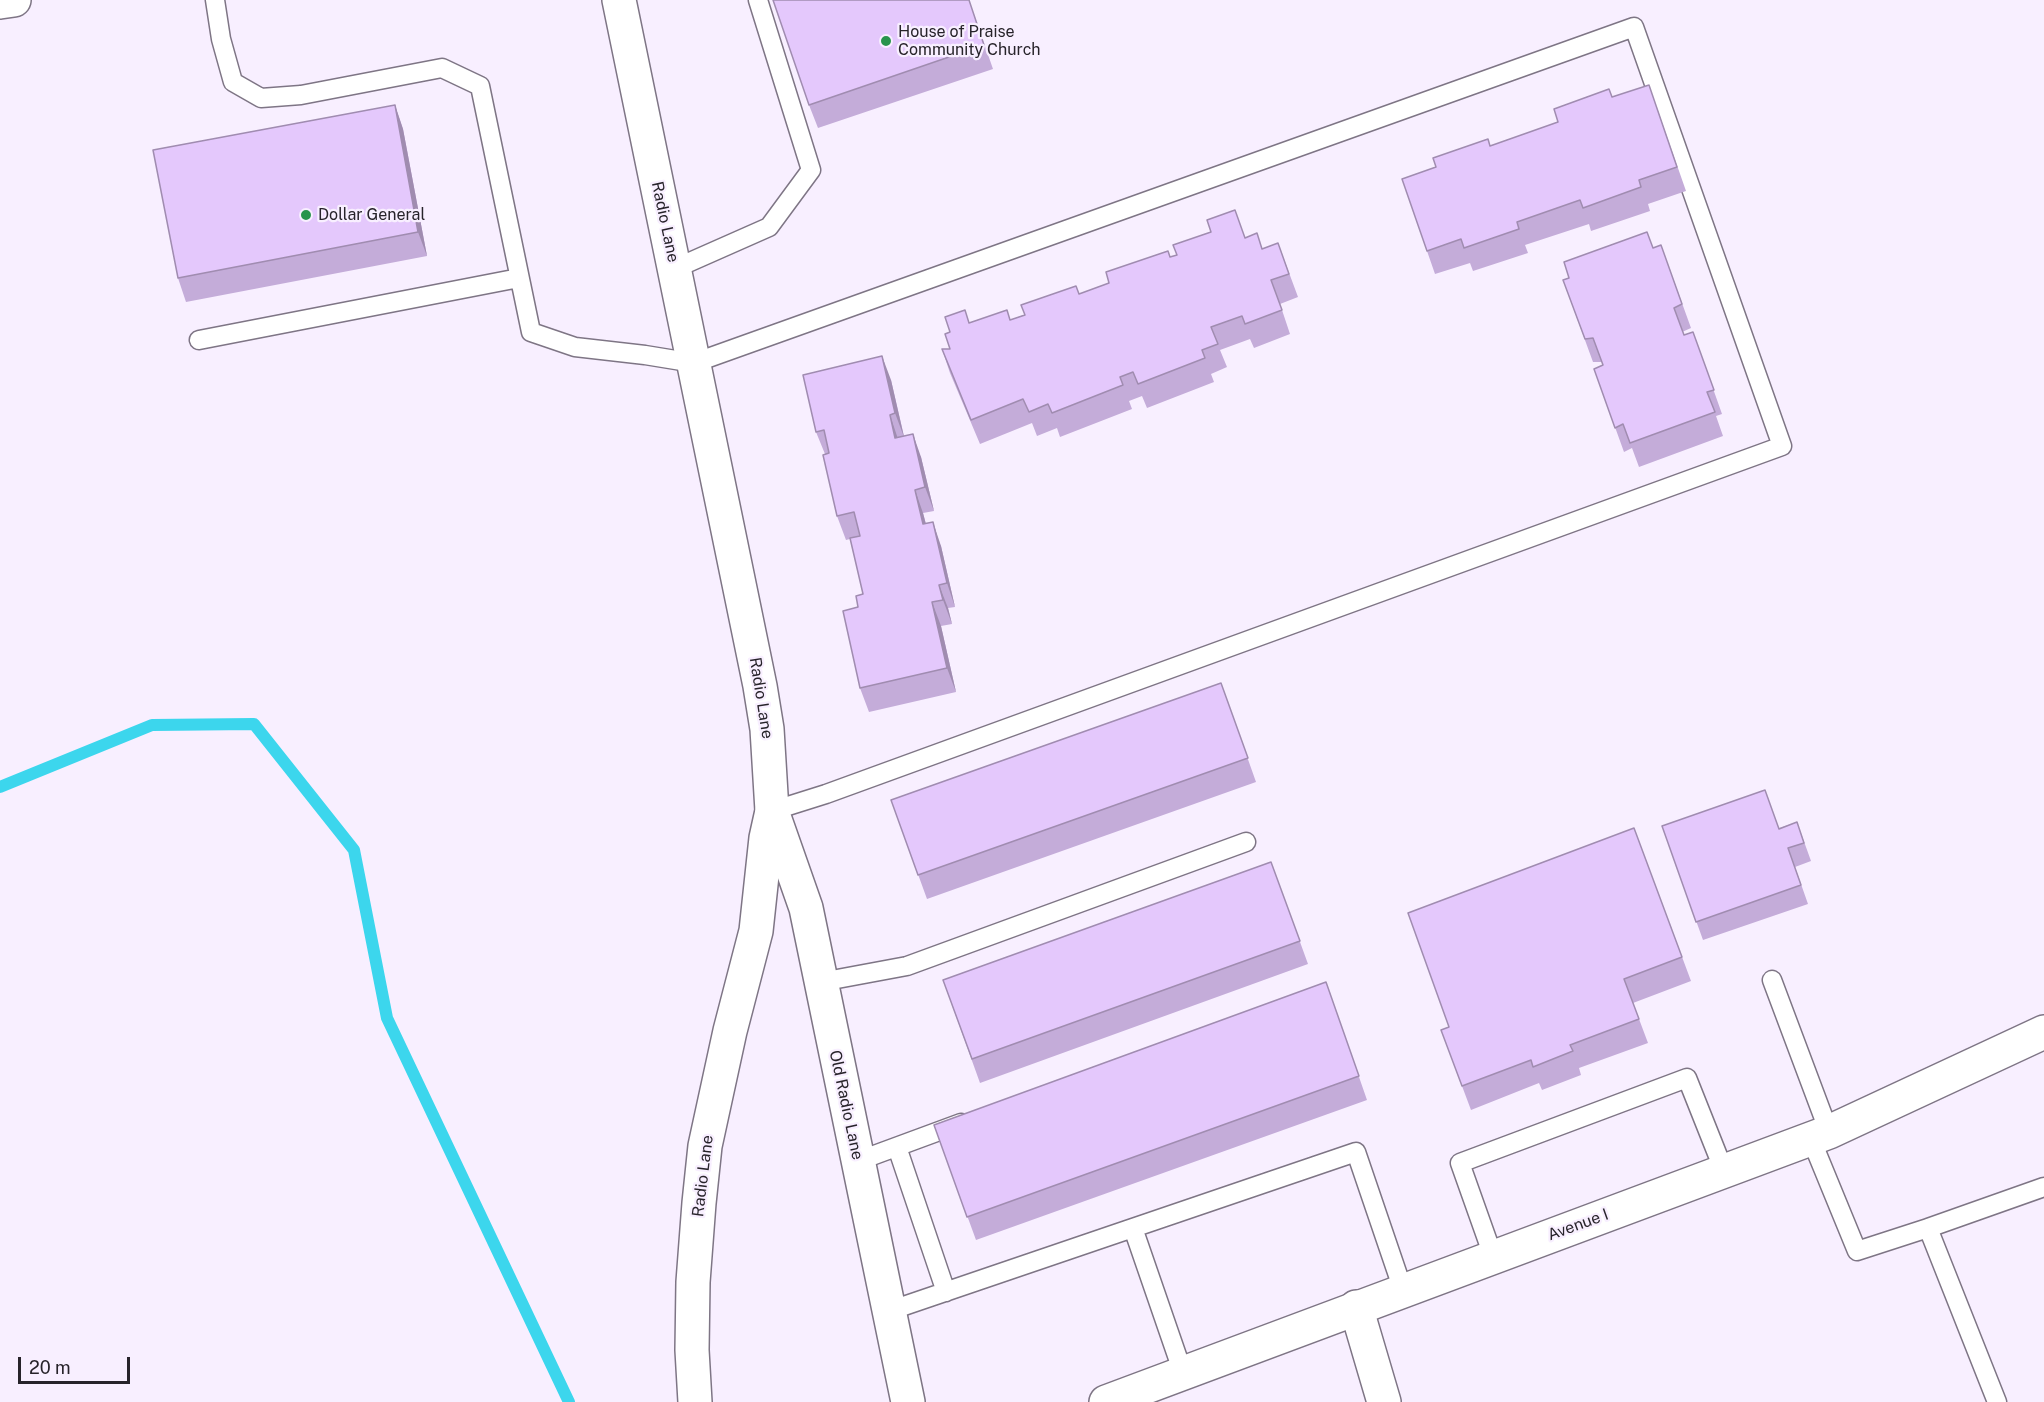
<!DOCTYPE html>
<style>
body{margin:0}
#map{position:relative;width:2044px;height:1402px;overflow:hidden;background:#f8efff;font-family:"Public Sans",sans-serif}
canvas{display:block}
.scale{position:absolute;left:18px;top:1357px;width:112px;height:27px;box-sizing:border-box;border:3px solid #27232a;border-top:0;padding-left:8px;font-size:18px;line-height:21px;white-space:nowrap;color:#27232a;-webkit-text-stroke:4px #f8efff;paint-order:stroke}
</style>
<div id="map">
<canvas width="2044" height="1402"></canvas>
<div class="scale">20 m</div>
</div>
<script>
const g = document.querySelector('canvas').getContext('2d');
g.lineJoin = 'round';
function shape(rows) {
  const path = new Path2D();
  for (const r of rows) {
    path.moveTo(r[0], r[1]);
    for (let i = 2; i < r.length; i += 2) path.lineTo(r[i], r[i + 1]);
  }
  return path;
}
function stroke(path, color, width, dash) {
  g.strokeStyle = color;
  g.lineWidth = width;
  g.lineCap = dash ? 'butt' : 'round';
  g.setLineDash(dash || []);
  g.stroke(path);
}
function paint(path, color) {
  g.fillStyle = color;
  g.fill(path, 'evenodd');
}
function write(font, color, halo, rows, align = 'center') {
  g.font = font + ' "Public Sans",sans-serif';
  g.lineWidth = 4.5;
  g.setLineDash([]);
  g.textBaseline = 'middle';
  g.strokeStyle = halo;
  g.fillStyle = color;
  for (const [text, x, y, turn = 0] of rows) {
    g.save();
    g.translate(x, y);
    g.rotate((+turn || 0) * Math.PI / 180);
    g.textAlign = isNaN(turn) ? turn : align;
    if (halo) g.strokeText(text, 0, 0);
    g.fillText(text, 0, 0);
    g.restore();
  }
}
stroke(shape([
 [0,787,152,725,254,724,354,850,387,1018,569,1402]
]), '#3cd6ed', 12);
const service = shape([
 [215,0,221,39,233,82,261,98,301,95,442,68,480,86,531,332,575,347,645,355,694,363,1634,27,1782,446,826,794,772,811],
 [674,269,769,227,811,170,758,0],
 [199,340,519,278],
 [1772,980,1829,1132],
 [821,982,907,966,1246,842],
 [1811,1139,1857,1251,1928,1228],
 [897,1147,946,1292],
 [858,1161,961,1123],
 [1133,1228,1183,1373],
 [1493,1256,1460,1163,1687,1078,1724,1171],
 [889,1311,1356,1152,1403,1290],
 [1997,1402,1928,1228,2044,1187]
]);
const minor = shape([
 [772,811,806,908,908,1402],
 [1356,1307,1384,1402]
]);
const tertiary = shape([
 [619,0,760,686,767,729,772,811,766,838,756,931,730,1031,705,1146,699,1203,693,1282,692,1350,695,1402],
 [0,2,14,0]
]);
const secondary = shape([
 [1106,1402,1829,1132,2044,1032]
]);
stroke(service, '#7e7585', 21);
stroke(minor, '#7e7585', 36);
stroke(tertiary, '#7e7585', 36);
stroke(secondary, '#7e7585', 36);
stroke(service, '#fff', 18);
stroke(minor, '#fff', 33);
stroke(tertiary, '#fff', 33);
stroke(secondary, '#fff', 33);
paint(shape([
 [969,0,993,69,818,128,809,105],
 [1612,97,1657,108,1686,191,1648,204,1650,211,1591,231,1589,224,1525,245,1528,253,1473,271,1470,263,1435,274,1427,251,1436,167,1491,146,1558,122],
 [395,105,403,129,427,256,186,302,178,278],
 [1245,238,1262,249,1278,243,1298,297,1280,304,1290,334,1254,348,1250,339,1220,350,1227,367,1211,374,1214,382,1147,408,1142,396,1129,401,1132,409,1060,437,1057,428,1037,436,1032,423,980,444,950,373,942,349,950,349,969,323,1010,320,1109,283,1170,257],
 [1661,245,1691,328,1682,332,1684,335,1693,332,1722,414,1716,416,1723,436,1639,467,1632,448,1624,452,1594,369,1603,365,1602,362,1593,362,1563,280],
 [891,380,904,436,921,457,934,511,923,513,926,524,941,546,955,607,948,608,952,624,941,626,956,692,869,712,860,688,858,607,863,594,850,539,846,540,837,516,825,454,816,432],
 [1221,683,1256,782,927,899,891,800],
 [1797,822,1811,861,1795,867,1808,904,1703,940,1662,826,1779,828],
 [1634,828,1691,981,1633,1003,1648,1043,1579,1068,1581,1075,1542,1090,1539,1083,1471,1110,1441,1030,1449,1027],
 [1271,862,1308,964,980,1083,943,980],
 [1326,982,1367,1100,976,1240,934,1125]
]), '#c4acd9');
paint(shape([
 [395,105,403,129,427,256,418,232],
 [882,356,891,380,904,437,895,413],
 [890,415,898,439,895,438],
 [913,434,921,457,934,511,925,487],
 [915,490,923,513,932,548,923,524],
 [933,522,941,546,955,607,947,583],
 [939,585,948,608,952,624,943,600],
 [932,602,941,626,956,692,947,668]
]), '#a08cb0');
const building = shape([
 [773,0,969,0,984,45,809,105,773,0],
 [1649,85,1677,167,1639,180,1641,187,1583,208,1580,200,1517,222,1519,229,1464,248,1461,239,1427,251,1402,179,1436,167,1433,158,1488,139,1490,146,1558,122,1554,109,1609,89,1612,97,1649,85],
 [395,105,418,232,178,278,153,150,395,105],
 [1235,210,1245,238,1257,233,1262,249,1278,243,1289,274,1271,280,1282,310,1245,324,1242,316,1211,327,1218,344,1202,350,1205,358,1138,384,1133,372,1120,377,1123,385,1052,413,1048,404,1029,412,1023,399,971,420,942,349,950,349,945,334,950,332,945,317,965,310,969,323,1007,310,1010,320,1025,315,1021,305,1076,286,1079,294,1109,283,1106,272,1168,251,1170,257,1177,255,1173,245,1211,232,1207,220,1235,210],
 [1647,232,1653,248,1661,245,1682,304,1674,308,1684,335,1693,332,1714,390,1707,392,1715,412,1630,443,1623,424,1615,428,1594,369,1603,365,1593,338,1585,339,1563,280,1569,278,1564,262,1647,232],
 [882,356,895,413,890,415,895,438,913,434,925,487,915,490,923,524,933,522,947,583,939,585,943,600,932,602,947,668,860,688,843,611,858,607,856,596,863,594,850,538,860,536,854,512,837,516,823,455,829,453,824,430,816,432,803,375,882,356],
 [1221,683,1248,758,918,875,891,800,1221,683],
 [1765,790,1779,829,1797,822,1804,843,1788,848,1801,885,1696,922,1662,826,1765,790],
 [1634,828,1682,957,1624,979,1639,1019,1570,1045,1573,1051,1533,1067,1531,1060,1462,1086,1441,1030,1449,1027,1408,913,1634,828],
 [1271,862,1300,941,972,1059,943,980,1271,862],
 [1326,982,1359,1076,967,1217,934,1125,1326,982]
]);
paint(building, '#e4c8fc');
stroke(building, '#a08cb0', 1.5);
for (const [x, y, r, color] of [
 [886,41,6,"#28944c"],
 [306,215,6,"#28944c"]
]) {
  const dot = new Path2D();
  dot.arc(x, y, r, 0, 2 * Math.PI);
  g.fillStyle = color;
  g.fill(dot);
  stroke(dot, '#f8efff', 2);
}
write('16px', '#27232a', '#f8efff', [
 ["House of Praise",898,32],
 ["Community Church",898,50],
 ["Dollar General",318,215]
], 'left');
write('16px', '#27232a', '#f8efff', [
 ["Radio Lane",665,222,78],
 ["Radio Lane",761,698,81],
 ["Old Radio Lane",846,1105,78],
 ["Radio Lane",703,1176,-83],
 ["Avenue I",1578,1225,-20]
]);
</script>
